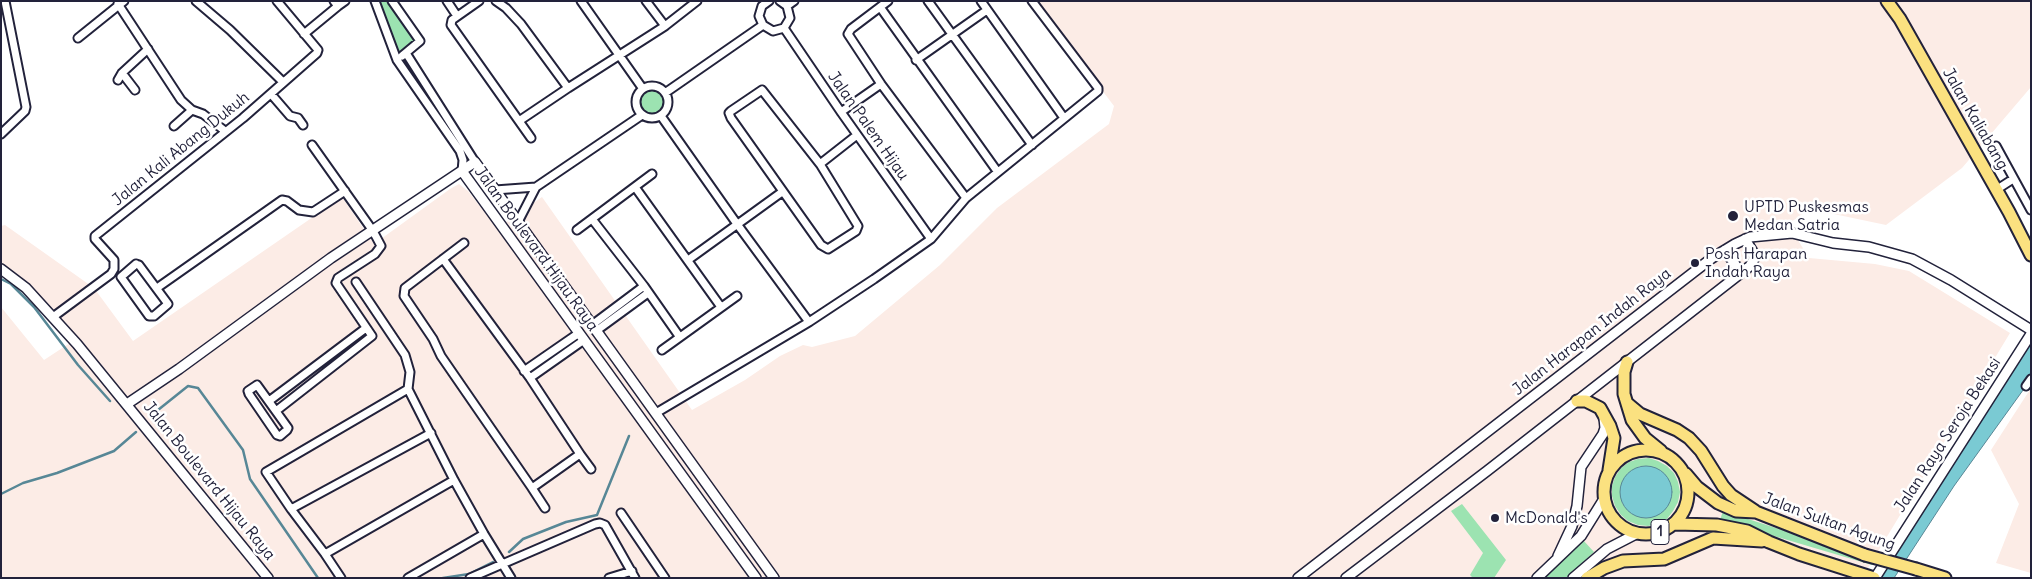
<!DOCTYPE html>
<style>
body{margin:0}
#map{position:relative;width:2032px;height:579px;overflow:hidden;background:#fff;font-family:Delius,sans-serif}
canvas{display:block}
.frame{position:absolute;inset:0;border:2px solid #22223b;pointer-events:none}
</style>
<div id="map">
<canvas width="2032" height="579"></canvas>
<div class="frame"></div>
</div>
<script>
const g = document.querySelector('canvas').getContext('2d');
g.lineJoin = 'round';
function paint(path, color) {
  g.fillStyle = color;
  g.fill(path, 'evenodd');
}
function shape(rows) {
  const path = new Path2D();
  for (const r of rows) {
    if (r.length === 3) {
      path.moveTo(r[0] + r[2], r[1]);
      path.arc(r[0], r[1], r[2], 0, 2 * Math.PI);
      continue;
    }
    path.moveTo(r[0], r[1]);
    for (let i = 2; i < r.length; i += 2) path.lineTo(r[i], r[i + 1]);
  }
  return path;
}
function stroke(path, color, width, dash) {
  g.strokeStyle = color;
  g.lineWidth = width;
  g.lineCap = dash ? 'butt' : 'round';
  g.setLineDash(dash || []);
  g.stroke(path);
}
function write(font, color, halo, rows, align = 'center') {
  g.font = font + ' Delius,sans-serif';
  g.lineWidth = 5;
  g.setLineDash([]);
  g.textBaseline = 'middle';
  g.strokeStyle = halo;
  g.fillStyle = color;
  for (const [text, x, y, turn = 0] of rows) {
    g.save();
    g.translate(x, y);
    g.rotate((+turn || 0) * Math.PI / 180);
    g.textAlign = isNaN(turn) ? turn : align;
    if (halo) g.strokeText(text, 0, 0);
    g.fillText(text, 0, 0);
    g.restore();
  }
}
paint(shape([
 [1034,1,2031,1,2031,87,1962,168,1886,225,1810,209,1788,224,1809,258,1875,264,1909,271,2010,333,1862,578,1,578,1,307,44,360,76,339,22,278,1,266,1,226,5,225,94,288,133,341,342,197,374,244,450,189,459,184,468,191,497,228,542,197,692,410,745,380,780,356,803,345,812,347,855,336,940,265,997,208,1109,124,1114,106],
 [2031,388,2031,573,1996,563,2019,504,1991,450]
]), '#fcece6');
paint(shape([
 [375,1,392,1,420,39,397,60],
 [652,102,16],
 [1649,458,1658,461,1667,466,1674,473,1678,482,1680,492,1678,502,1673,511,1667,519,1658,524,1648,526,1638,525,1628,521,1621,515,1615,506,1612,496,1612,486,1615,477,1621,468,1629,462,1638,459],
 [1640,466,1655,468,1662,472,1667,477,1672,492,1667,507,1647,518,1632,514,1622,503,1627,474],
 [1462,504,1506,560,1494,578,1473,578,1470,575,1483,553,1451,511],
 [1723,511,1876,560,1872,565,1720,520],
 [1583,540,1594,552,1566,578,1544,578]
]), '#9ce3b1');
const water = shape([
 [2031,334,2031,379,1954,486,1894,578,1875,578,2031,334],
 [1646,492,26]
]);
paint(water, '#7acad3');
stroke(water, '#578796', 1);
stroke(shape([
 [1,279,11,284,34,307,78,365,110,401],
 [153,414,188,386,198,388,243,450,250,479,318,578],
 [1,494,23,483,57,473,114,451,136,432],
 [509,552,523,539,566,522,597,515,629,436],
 [443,578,469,574,493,562]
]), '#578796', 2.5);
const minor = shape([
 [196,1,230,30,283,82],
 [334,1,338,6,345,1],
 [375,1,397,60,460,151,463,160,462,171],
 [392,1,420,41,402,56],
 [447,1,457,16],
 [479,1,452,20,451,25,531,138],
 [496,1,506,8,521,24,568,88],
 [581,1,643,89],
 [646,1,665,26],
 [769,1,762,6,759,16,763,25,773,31,784,28,790,18,787,6,780,1],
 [888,1,851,29,848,34,850,37,881,84,966,198],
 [928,1,1032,145],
 [981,1,1064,118],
 [118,4,181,100,192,110,203,114,225,131],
 [787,6,794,1],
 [880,7,997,171],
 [784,28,841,112,931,239],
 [304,34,338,6],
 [78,38,124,1],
 [406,53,475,162],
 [916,60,987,10],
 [122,73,135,90],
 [118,80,122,73,148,49],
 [652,102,16],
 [762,90,820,164,858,226,856,231,828,249,821,245,731,118,729,113,731,111,762,90],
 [665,93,763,25],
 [271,94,290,116,298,118,303,125],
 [841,112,881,84],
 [661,116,737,224,809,322],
 [519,121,568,88,665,26,697,1],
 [174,126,192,110],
 [1,134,25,111,26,107,5,1],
 [1996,146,2031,210],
 [820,164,857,135],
 [635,187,721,307],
 [495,190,536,187],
 [1996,190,2013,179],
 [592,219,644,286,679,336],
 [518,222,536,187,642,115],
 [577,230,652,174],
 [443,259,530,378,580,454,532,488,441,356,433,339,404,296,405,288,443,259],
 [443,259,464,243],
 [688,260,782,192],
 [136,264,139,265,168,304,154,316,149,316,121,277,136,264],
 [356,282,405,355,410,372,408,389,454,480,484,534,511,578],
 [157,288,282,200,287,201,299,210,313,212,345,191],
 [53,317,111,274,114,269,114,260,95,239,95,236,243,118,317,53,318,50,277,1],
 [592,325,644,286],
 [596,331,648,293],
 [662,350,737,296],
 [524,371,579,333],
 [530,378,584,340],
 [257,385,288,428,287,430,280,436,277,435,249,394,248,391,257,385],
 [2026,386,2031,379],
 [269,401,366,328],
 [276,411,372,336,336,283,338,278,375,254,381,246,373,231,312,145],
 [656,413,809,322,874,279,931,239,966,198,1098,91,1098,88,1032,1],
 [580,454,591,469],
 [532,488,545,508],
 [291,509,431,433],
 [621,513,665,578],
 [325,554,454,480],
 [341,578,325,554,291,509,266,472,408,389],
 [408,578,484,534],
 [470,578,595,524,600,523,605,525,635,578],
 [609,578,632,571]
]);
const tertiary = shape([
 [462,171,756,578],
 [1725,250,1741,273],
 [1,269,26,288,77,344,268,578],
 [127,404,179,369,331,258,475,162,774,578],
 [1558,556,1572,526,1577,506,1581,467,1603,434,1605,428,1604,418],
 [1298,578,1712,258,1735,244,1750,237,1792,233,1833,243,1869,247,1912,259,1951,280,2031,330],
 [1346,578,1487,471,1741,273,1750,266,1754,259,1753,252,1745,239],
 [1537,578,1581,536,1604,499],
 [1573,578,1607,549,1636,534],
 [1875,578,2031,334]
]);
const primary = shape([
 [1887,1,1900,19,2009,212,2031,255]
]);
const trunk = shape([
 [1627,362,1624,372,1624,394,1632,420,1645,438,1661,451],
 [1577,401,1586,401,1600,408,1610,426,1614,438,1609,470],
 [1628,404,1640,414,1677,430,1689,438,1701,451,1723,486,1731,495,1755,511],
 [1646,492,42],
 [1686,474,1697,487,1718,503,1736,511,1756,512,1865,555],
 [1675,524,1717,525,1747,531,1769,542,1799,554,1874,578],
 [1916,569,1945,578],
 [1587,578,1604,568,1623,561,1664,559,1713,538,1762,541]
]);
stroke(minor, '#22223b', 11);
stroke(tertiary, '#22223b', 12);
stroke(primary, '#22223b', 15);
stroke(trunk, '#22223b', 15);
stroke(minor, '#fff', 7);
stroke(tertiary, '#fff', 9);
stroke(primary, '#fbe180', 11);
stroke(trunk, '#fbe180', 11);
const trunkBridge = shape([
 [1865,555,1916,569]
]);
stroke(trunkBridge, '#22223b', 15, []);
stroke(trunkBridge, '#fbe180', 11);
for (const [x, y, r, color] of [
 [1733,216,6,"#22223b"],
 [1695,263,5,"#22223b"],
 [1495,518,5,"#22223b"]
]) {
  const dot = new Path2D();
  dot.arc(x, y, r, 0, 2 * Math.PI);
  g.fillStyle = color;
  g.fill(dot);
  stroke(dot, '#fff', 2);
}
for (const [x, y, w] of [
 [1660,532,18]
]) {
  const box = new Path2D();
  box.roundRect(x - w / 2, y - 12.5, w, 25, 4);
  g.fillStyle = '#fff';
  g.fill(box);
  stroke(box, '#22223b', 1);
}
write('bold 15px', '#22223b', null, [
 ["1",1660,532]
]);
write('16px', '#22223b', '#fff', [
 ["Jalan Kaliabang",1975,119,60],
 ["Jalan Palem Hijau",868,126,55],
 ["Jalan Kali Abang Dukuh",181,149,-39],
 ["Jalan Boulevard Hijau Raya",536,249,54],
 ["Jalan Harapan Indah Raya",1592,332,-38],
 ["Jalan Raya Seroja Bekasi",1948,435,-57],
 ["Jalan Boulevard Hijau Raya",209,481,51],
 ["Jalan Sultan Agung",1829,522,20]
]);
write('16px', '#22223b', '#fff', [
 ["UPTD Puskesmas",1744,207],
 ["Medan Satria",1744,225],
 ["Posh Harapan",1705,254],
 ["Indah Raya",1705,272],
 ["McDonald's",1505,518]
], 'left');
</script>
